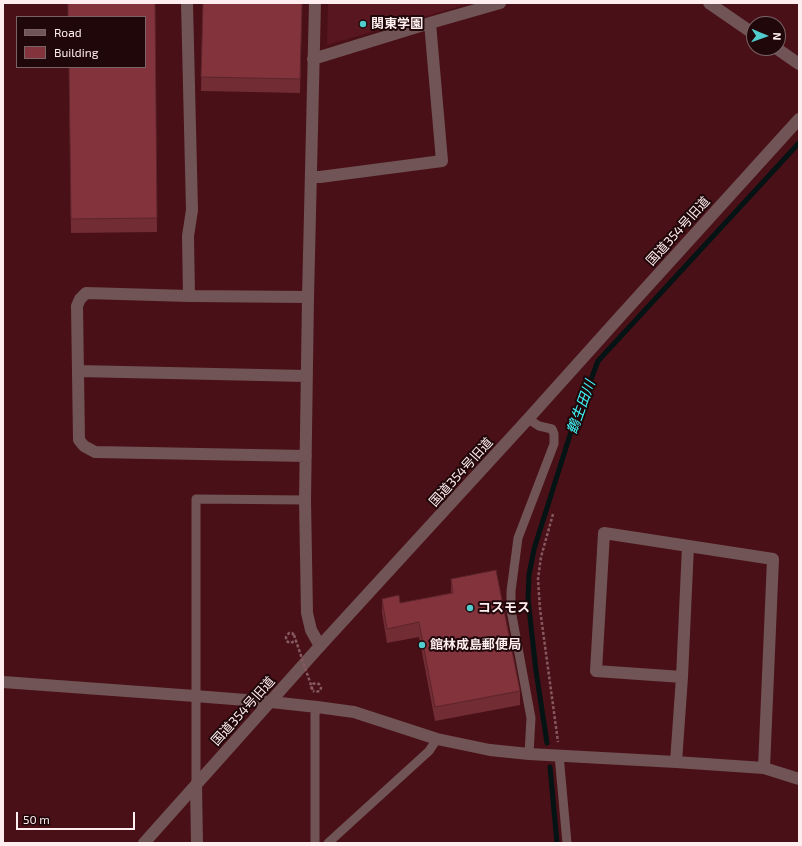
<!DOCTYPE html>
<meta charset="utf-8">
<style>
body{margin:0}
#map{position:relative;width:802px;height:846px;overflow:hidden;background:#491018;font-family:"Exo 2",sans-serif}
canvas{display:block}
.frame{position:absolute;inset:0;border:4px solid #feeeef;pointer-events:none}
.legend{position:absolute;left:16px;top:16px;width:130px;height:52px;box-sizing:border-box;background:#20070a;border:1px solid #796366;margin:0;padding:5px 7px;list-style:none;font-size:12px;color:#feeeef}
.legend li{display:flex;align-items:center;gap:8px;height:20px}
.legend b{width:20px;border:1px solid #796366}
.north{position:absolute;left:746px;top:16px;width:40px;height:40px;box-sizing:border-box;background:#20070a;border:1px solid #796366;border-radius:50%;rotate:92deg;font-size:11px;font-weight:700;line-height:16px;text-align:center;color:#feeeef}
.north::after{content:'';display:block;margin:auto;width:14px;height:18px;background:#52cdce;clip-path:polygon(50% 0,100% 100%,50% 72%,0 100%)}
.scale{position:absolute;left:16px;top:812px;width:119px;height:18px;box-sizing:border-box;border:2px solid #feeeef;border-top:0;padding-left:5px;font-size:12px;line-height:14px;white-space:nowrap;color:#feeeef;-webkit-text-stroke:3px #20070a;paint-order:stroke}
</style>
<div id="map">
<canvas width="802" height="846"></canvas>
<div class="frame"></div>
<ul class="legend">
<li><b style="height:5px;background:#715455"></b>Road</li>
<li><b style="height:11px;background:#83333c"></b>Building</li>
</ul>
<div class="north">N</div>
<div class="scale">50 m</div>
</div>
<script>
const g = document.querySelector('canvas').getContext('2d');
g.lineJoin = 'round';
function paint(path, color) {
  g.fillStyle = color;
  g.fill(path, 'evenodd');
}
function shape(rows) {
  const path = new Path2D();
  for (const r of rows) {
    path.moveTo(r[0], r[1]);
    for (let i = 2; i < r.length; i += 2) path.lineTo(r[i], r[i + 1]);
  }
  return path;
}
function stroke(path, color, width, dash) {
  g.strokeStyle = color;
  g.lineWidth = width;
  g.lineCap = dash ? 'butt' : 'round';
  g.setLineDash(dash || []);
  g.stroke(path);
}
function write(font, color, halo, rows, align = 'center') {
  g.font = font + ' "Exo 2","Noto Sans JP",sans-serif';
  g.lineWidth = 4;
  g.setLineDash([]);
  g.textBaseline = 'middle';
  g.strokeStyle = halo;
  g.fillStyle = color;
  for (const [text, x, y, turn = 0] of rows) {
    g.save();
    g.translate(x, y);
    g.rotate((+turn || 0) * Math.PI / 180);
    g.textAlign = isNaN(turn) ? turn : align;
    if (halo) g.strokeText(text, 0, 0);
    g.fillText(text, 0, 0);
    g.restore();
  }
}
paint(shape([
 [328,3,471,3,327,45]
]), '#571620');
stroke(shape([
 [547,743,536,671,528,599,529,575,534,549,570,435,598,361,799,143],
 [550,767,557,843]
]), '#041313', 5);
stroke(shape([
 [553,514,541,557,538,579,540,609,558,742],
 [294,635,292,633,289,633,286,637,286,640,288,642,291,643,296,640],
 [311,689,313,684,316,683,319,684,321,688,320,691,315,692,313,691]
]), '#85595f', 2.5, [3, 2]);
stroke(shape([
 [528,419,539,426,552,429,554,434,554,444,518,538,511,591,511,610,531,718,529,754],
 [559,755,567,843],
 [196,785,196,499,305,500],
 [315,843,315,714,317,707],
 [328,843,429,751,437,739]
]), '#715455', 9);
stroke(shape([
 [187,3,192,210,188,236,189,296],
 [315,3,308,297,305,500,307,613,311,630,320,646],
 [709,3,754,34],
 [776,48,799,64],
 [313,59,430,23,500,3],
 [311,177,320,177,442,161,430,23],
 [78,371,306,376],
 [306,456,95,452,84,446,79,440,77,306,80,299,86,293,189,296,308,297],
 [682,677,596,671,604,533,773,559,764,768],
 [3,682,195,696,271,702,317,707,354,712,437,739,490,750,529,754,676,762,764,768,799,779],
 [676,762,682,677,688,546],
 [196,785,197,843]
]), '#715455', 12);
stroke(shape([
 [144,843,320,646,528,419,616,321,799,119]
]), '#715455', 12);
stroke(shape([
 [294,635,313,691]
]), '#85595f', 2.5, [3, 2]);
paint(shape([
 [155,3,157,232,71,233,69,67],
 [203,3,302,3,300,93,201,91],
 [451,579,520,691,520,705,435,721,419,637,387,643,382,613,382,599,400,603,451,593]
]), '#712c34');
paint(shape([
 [302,3,300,93,300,79]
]), '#5c242a');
const building = shape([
 [68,3,155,3,157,218,71,219,69,67,145,67,145,17,68,17,68,3],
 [203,3,302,3,300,79,201,77,203,3],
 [496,570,520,691,435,707,419,622,387,629,382,599,399,595,400,603,453,593,451,579,496,570]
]);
paint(building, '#83333c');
stroke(building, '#5c242a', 1);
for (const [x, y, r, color] of [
 [363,24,4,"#52cdce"],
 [470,608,4,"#52cdce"],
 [422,645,4,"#52cdce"]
]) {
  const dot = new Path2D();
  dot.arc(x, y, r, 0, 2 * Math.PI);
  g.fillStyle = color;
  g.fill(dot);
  stroke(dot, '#20070a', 1.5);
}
write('bold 13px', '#feeeef', '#20070a', [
 ["関東学園",371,24],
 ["コスモス",478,608],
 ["館林成島郵便局",430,645]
], 'left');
write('13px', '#feeeef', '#20070a', [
 ["国道354号旧道",678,231,-48],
 ["国道354号旧道",461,472,-48],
 ["国道354号旧道",243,711,-48]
]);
write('italic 14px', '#3ff7fa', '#20070a', [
 ["鶴生田川",581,407,-70]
]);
</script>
